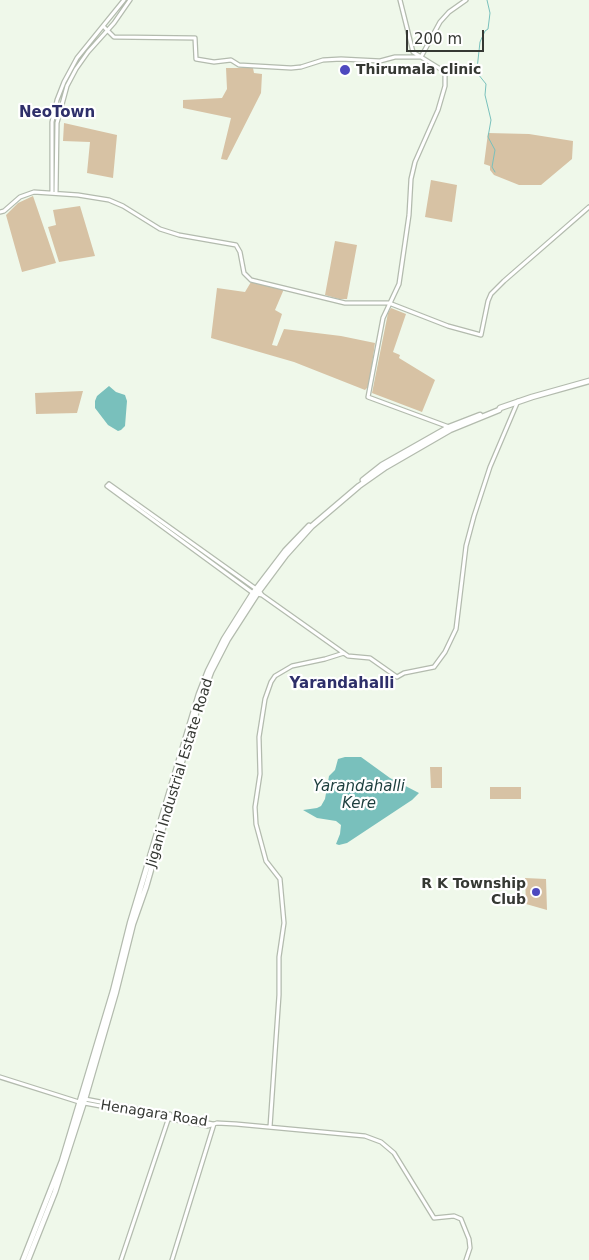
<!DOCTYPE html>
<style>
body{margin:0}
#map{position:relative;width:589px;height:1260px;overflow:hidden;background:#eff8ea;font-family:"DejaVu Sans",sans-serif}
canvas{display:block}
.scale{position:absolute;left:406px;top:30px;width:78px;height:22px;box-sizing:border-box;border:2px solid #353833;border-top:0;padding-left:6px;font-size:15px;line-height:18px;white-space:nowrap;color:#353833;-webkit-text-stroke:4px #fff;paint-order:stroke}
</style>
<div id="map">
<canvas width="589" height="1260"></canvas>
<div class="scale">200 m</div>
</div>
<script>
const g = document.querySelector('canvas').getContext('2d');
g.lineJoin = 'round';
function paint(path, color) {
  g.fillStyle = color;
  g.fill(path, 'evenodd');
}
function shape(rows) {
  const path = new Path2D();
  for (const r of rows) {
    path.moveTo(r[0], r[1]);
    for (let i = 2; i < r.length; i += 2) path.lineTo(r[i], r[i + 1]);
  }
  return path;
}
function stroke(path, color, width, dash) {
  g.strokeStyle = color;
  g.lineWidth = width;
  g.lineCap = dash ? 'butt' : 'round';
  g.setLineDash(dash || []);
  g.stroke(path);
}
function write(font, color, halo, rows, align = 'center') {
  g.font = font + ' "DejaVu Sans",sans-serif';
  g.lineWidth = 4.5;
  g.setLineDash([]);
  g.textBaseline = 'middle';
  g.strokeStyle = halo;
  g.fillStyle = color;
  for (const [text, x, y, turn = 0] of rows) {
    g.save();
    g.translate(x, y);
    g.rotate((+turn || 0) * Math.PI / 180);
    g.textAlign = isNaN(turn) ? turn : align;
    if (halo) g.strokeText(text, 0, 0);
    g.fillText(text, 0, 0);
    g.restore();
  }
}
paint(shape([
 [226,68,253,68,254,73,262,74,261,93,227,160,221,159,231,118,183,108,183,100,222,98,227,89],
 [64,123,117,135,113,178,87,173,90,142,63,141],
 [488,133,529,134,573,141,572,159,541,185,519,185,494,175,490,170,490,166,484,164],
 [431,180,457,185,452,222,425,217],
 [33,196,56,263,22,272,6,215,18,203],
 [80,206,95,256,59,262,48,227,56,225,53,210],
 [335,241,357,245,347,299,339,299,325,295],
 [251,282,284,289,275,310,282,314,272,345,277,346,284,329,341,336,375,343,369,386,365,390,294,362,211,338,217,288,245,292],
 [391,308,406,314,393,352,400,355,399,358,435,380,422,412,372,393,388,313],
 [83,391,77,413,36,414,35,393],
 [430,767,442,767,442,788,431,788],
 [490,787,521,787,521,799,490,799],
 [525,878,546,879,547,910,526,904]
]), '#d7c2a4');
paint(shape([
 [109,386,116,392,125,395,127,401,125,426,121,430,118,431,108,425,95,408,95,401,97,396],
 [345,757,361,757,390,778,419,793,412,800,347,843,339,845,336,844,340,834,341,825,336,821,317,818,303,810,317,808,321,806,325,799,329,776,335,770,338,759]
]), '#79c0bc');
stroke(shape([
 [487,0,490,13,488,29,485,31,480,42,477,69,478,74,486,84,485,95,491,120,488,137,495,150,492,167,495,172]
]), '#79c0bc', 1);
const minor = shape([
 [400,0,413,52,442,70,445,74,445,86,438,110,415,162,411,179,409,215,399,284,383,318,368,397,449,427],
 [103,26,114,37,195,38,196,59,214,62,231,60,239,65,291,68,301,67,323,60,341,59,380,61,395,57,421,57],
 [421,57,440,22,449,12,466,0],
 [52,192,52,122,57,100,64,82,77,58,124,0],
 [56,193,57,123,67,86,76,69,88,52,114,23,130,0],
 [0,212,4,211,20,197,34,192,78,195,109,200,123,206,160,229,179,235,236,245,240,252,244,273,251,280,345,303,389,303,448,326,481,335,488,301,491,294,504,281,589,207],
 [109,484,259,591,262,595,253,593,107,486,109,484],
 [262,595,348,656,370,658,397,677,404,673,434,667,445,652,456,629,466,546,474,516,490,467,518,401],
 [0,1077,79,1102,208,1126,217,1123,236,1124,365,1136,381,1142,394,1153,434,1218,454,1216,461,1219,469,1239,470,1248,466,1260],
 [85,1099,213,1124],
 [270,1127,279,995,279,957,284,923,280,879,266,861,256,824,255,807,260,774,259,737,265,699,271,682,275,676,292,666,325,659,344,653],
 [121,1260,170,1114],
 [172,1260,214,1124]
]);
const major = shape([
 [363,480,382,465,449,427,480,415],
 [23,1260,62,1161,113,991,130,923,199,694,208,671,224,639,253,593,285,551,309,526],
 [28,1260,55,1192,85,1099,116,992,133,924,146,887,196,713,211,672,228,639,257,594,286,555,312,526,359,486,386,467,450,430,499,410,500,408,532,397,589,381]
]);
stroke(minor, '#b3bbae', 5.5);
stroke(major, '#b3bbae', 7);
stroke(minor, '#fff', 3);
stroke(major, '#fff', 4.5);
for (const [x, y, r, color] of [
 [345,70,6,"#4d49bf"],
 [536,892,5,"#4d49bf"]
]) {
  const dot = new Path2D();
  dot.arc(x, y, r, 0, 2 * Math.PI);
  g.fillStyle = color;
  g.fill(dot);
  stroke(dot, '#fff', 2);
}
write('bold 14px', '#353833', '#fff', [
 ["Thirumala clinic",356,70],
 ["R K Township",526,884,"right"],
 ["Club",526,900,"right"]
], 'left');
write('14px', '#353833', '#fff', [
 ["Jigani Industrial Estate Road",180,773,-73],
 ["Henagara Road",154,1114,9]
]);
write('bold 15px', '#2e2f6a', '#fff', [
 ["NeoTown",57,113],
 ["Yarandahalli",342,684]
]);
write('italic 15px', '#1c3e3d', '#fff', [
 ["Yarandahalli",359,787],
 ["Kere",359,804]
]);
</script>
